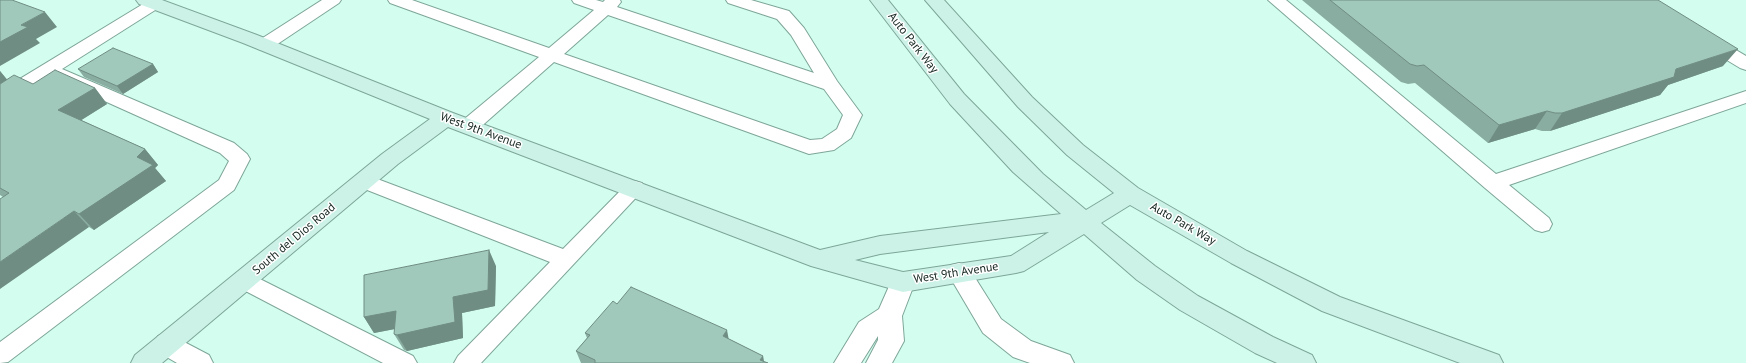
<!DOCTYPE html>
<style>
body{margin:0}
canvas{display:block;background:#d3feef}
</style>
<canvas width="1746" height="363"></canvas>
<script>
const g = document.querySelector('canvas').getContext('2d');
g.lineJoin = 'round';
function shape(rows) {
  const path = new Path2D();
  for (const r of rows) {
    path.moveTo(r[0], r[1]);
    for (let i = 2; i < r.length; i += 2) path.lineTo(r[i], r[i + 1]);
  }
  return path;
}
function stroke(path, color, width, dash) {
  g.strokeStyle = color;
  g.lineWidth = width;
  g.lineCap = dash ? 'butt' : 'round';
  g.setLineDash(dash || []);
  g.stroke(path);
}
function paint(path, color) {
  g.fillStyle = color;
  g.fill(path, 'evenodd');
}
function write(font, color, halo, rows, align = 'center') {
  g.font = font + ' "PT Sans",sans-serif';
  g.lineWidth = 3;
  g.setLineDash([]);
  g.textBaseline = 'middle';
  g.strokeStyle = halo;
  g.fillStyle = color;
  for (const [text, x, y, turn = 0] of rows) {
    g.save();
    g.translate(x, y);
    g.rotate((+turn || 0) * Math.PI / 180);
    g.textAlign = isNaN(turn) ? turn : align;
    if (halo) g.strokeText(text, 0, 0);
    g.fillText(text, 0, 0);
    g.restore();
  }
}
const lane = shape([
 [158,0,162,4,160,7,62,69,234,143,247,154,250,159,234,190,8,362,0,363,0,342,219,180,229,161,220,153,49,76,6,103,0,105,0,91,148,1,158,0],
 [322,0,341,0,339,3,270,49,264,50,258,49,255,45,258,41,322,0],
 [388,0,412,0,549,48,594,10,574,3,572,0,596,0,603,2,605,0,620,0,621,2,617,7,814,73,791,35,777,19,728,3,726,0,751,0,789,11,804,28,837,81,862,115,851,138,834,150,809,154,554,62,476,131,469,132,462,131,460,126,462,121,539,57,390,3,388,0],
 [608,15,824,89,843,115,837,129,822,139,810,140,564,54,608,15],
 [1268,0,1286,0,1496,174,1746,91,1746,103,1509,185,1549,218,1552,224,1549,230,1542,232,1535,230,1485,188,1268,0],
 [1708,36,1714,37,1746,56,1746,70,1740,68,1702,45,1699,41,1702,37,1708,36],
 [364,174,563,249,628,183,635,181,642,183,645,188,481,363,454,363,458,356,550,262,357,186,354,181,357,176,364,174],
 [244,271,413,356,417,363,383,363,236,286,233,280,236,274,244,271]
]);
const street = shape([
 [959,263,967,265,1001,319,1031,341,1070,355,1074,363,1030,363,1013,357,983,333,947,272,951,265,959,263],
 [903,272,912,275,915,282,902,316,904,341,892,363,866,363,878,340,878,336,861,363,834,363,859,322,879,309,894,275,903,272],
 [167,333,209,355,213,363,177,363,158,352,154,344,158,336,167,333]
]);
const secondary = shape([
 [136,0,162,0,257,35,453,113,820,250,880,236,1061,214,1013,172,950,104,870,0,888,0,964,94,1043,174,1086,210,1114,193,1067,155,1018,107,925,0,944,0,1032,97,1083,145,1138,188,1247,251,1340,297,1499,355,1503,363,1460,363,1322,311,1231,263,1130,205,1101,223,1155,266,1198,296,1273,337,1312,355,1316,363,1277,363,1255,353,1180,310,1137,280,1084,234,1024,271,1016,273,903,292,811,266,448,127,398,164,162,363,131,363,135,355,382,154,430,119,243,43,139,4,136,0],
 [1049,232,1011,256,903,272,855,260,880,254,1049,232]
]);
stroke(lane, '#7ea698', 2);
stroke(street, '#7ea698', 2);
stroke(secondary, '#7ea698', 2);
paint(lane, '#fff');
paint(street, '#fff');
paint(secondary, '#ccf2e8');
paint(shape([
 [1302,0,1658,0,1723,66,1668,85,1660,95,1550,131,1542,131,1535,129,1488,143,1415,83,1408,84,1401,82],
 [153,64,158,72,123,94,84,77,78,69],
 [0,71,7,80,33,84,95,88,107,104,81,120,145,149,158,165,155,168,166,181,94,230,89,227,3,197,0,195],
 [496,266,495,306,462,313,463,338,407,351,404,350,394,334,395,329,374,333,364,317],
 [617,304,729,339,763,356,764,362,768,363,581,363,576,351,587,338,585,333]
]), '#8aada1');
paint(shape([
 [45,12,57,27,36,39,40,43,0,66,0,42,21,25],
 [1738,49,1723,66,1668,85,1660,95,1550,131,1562,113,1676,69],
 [153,64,158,72,123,94,117,86],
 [0,71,10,83,0,90],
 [95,88,107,104,72,126,58,110],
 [1547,111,1535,129,1488,143,1499,125],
 [145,149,158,165,155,168,166,181,94,230,79,214,137,157],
 [74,211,89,227,0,289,0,262],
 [489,250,496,266,495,306,462,313,463,338,407,351,397,335,453,297],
 [396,311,405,327,374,333,364,317],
 [727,330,730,346,723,336],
 [763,356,764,363,760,360]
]), '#708d83');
const building = shape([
 [0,0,12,0,45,12,21,25,28,27,0,42,0,0],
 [1330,0,1658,0,1738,49,1676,69,1674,77,1562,113,1555,113,1547,111,1499,125,1424,65,1417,66,1410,64,1330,0],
 [113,48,153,64,117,86,78,69,113,48],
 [55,70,95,88,58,110,145,149,137,157,153,165,79,214,74,211,0,262,0,199,9,193,0,188,0,84,14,75,33,84,55,70],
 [489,250,488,290,453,297,455,322,397,335,394,334,396,311,364,317,364,275,489,250],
 [631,287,727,330,723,336,763,356,760,360,768,363,595,363,595,360,576,351,590,335,585,333,613,301,617,304,631,287]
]);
paint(building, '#a0c9bb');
stroke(building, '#708d83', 1);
write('12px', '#14241f', '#fff', [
 ["Auto Park Way",913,43,52],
 ["West 9th Avenue",481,131,20],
 ["Auto Park Way",1183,224,30],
 ["South del Dios Road",294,239,-40],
 ["West 9th Avenue",956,273,-9]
]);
</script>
